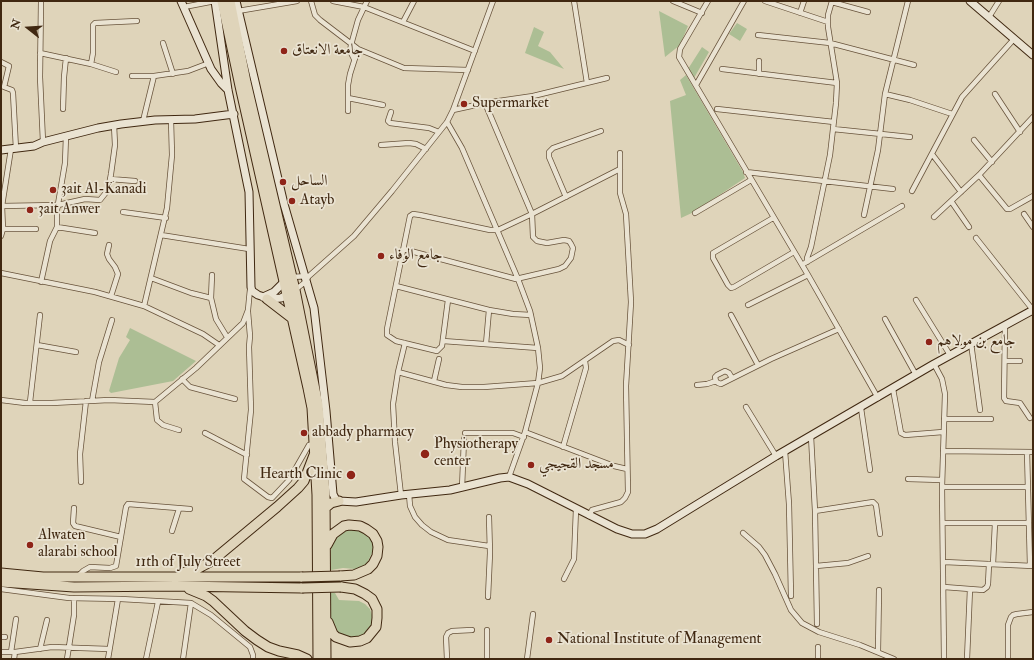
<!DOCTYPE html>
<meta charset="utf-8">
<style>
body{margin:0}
#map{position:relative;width:1034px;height:660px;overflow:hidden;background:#dfd4ba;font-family:"IM FELL Double Pica",serif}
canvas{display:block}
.frame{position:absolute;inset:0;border:2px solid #402811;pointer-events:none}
.north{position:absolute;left:8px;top:8px;width:40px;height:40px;-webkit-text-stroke:3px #eae3d2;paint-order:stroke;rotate:287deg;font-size:11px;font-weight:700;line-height:16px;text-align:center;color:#402811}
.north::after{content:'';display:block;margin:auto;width:14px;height:18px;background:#402811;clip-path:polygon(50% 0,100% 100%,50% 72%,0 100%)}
</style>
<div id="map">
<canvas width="1034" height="660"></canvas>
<div class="frame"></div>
<div class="north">N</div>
</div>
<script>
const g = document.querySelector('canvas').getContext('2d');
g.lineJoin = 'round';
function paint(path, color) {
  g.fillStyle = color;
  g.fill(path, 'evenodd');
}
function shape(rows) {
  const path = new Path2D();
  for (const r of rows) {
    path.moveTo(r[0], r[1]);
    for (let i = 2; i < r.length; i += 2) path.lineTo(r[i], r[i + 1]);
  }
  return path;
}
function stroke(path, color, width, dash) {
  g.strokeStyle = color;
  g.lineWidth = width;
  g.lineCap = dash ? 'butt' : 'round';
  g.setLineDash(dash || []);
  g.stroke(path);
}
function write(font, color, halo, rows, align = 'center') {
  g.font = font + ' "IM FELL Double Pica",Amiri,serif';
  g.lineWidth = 3.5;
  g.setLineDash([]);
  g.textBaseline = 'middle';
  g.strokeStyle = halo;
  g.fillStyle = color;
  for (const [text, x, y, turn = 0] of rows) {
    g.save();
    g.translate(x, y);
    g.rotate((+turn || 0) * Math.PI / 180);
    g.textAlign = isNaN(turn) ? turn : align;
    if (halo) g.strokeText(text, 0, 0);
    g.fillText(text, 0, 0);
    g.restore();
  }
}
paint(shape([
 [659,11,688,26,680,45,665,57],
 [737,23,747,29,740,41,729,34],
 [534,27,544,32,538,46,550,52,564,69,525,53],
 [702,47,709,52,694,78,688,69],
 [686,75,743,172,745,178,694,212,681,218,670,101,686,95,680,80],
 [130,328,196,361,173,381,111,393,109,391,119,358,130,340,126,337],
 [361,529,370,538,373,544,373,551,367,563,362,567,355,569,343,568,331,570,331,547,332,540,341,530],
 [330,593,335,593,339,600,359,601,365,604,370,609,372,615,372,622,370,628,367,634,354,640,335,632,330,619]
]), '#acbe94');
const street = shape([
 [41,1,40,77,43,142],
 [311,1,315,15,320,20,358,49,404,68,468,70],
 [333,1,364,7,475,51],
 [574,1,587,83],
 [673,1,702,13],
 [708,1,680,49,679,57,808,275,878,398],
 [765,1,828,22],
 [832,2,868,12],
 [184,7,215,1],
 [238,11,297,1],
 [800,13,804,1],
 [989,17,999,1],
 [403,22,414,1],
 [758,35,830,43,914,65],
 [163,43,173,74],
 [40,53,91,64,116,72],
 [354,59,350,51,351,45,358,20,367,1],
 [1,62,9,66,4,87,12,90,13,93,16,149],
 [91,64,93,53,93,25,95,23,137,21],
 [722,69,837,83],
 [759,74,759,61],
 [132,76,154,76],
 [696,85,744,1],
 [885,94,910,100,952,114],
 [995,94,1020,132],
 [348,98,383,105],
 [63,109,64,77,66,58],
 [717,109,834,122],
 [453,110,485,103,533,96,607,78],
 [348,111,348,85,350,74,358,49],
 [391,112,388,121,390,123,429,128,439,132],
 [143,121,154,76,188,71,209,63],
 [447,122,462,148,518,279,530,311,538,348,540,368,538,383,525,432,509,477],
 [833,129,910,137],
 [974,140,992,162],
 [381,145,409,143,416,144,426,149],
 [932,154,961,192],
 [746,172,893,189],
 [979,175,1007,209,1010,209,1033,196],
 [110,179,135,181],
 [912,191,962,97,1014,39],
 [566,197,549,157,549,152,553,148,601,131],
 [951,201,969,227],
 [1,206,58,205,85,199,100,200,108,190,111,174,115,145,114,125],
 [123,212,166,218],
 [695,213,751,180],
 [1024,214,1033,227],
 [864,215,878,150,885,94,908,1],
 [934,217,979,175,1033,117],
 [773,218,713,253,713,258,728,285,731,288,734,287,794,252],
 [57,227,95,233],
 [3,229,36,229],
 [161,235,249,249],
 [1,236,3,229,2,206,11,149],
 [976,238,1033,310],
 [109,245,107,254,109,259,115,267,118,274,111,296],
 [403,249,516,279,559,269,565,266,571,258,573,248,571,244,569,241,564,240,547,243,537,241,533,237,532,214,485,103],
 [807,262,807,258,811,247,830,155,836,103,837,83,828,27,828,15,832,1],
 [805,263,902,206],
 [1,273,95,292,144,306,203,334,219,345],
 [292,277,308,276],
 [151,278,191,293,211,298,216,319,227,337],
 [41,282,50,241,57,227,57,210,65,163,66,136],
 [396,286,489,310,513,314,531,315],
 [295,290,304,283,309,276,354,236,392,191,447,122,453,110,493,1],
 [211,298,212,275],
 [448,300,442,346,437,351,396,341,387,335,387,329,410,216,413,214,420,215,490,230,498,230,532,214,620,169],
 [916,300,950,355],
 [748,305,808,275],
 [144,306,167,208,172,155,171,120],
 [248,312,250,336,249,347,251,410,244,479,268,497,272,498,289,480,309,445,314,444],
 [731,315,758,365],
 [885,319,916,375],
 [1005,325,1004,398,1006,401,1020,403,1030,418],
 [443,341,538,348],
 [971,343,980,410],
 [486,344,489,310],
 [37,345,76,352],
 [1005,361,1020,361],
 [934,364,942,379,945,394,942,487,944,659],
 [398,372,446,385,462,387,484,387,538,383,562,376,613,341,619,340,629,345],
 [182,379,190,387,235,399],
 [434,381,439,359],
 [716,381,718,383,721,384,771,359,839,329],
 [716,381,715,377,717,375,725,371,729,373,732,378],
 [697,385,707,384,716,381],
 [893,389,901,433,905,435,943,432],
 [1,400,25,403,52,403,109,400,155,402,196,368,243,323,248,310,250,289],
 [92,401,99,362,112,320],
 [30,402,40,315],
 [155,402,157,420,163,425,179,430],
 [746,407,776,456],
 [861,408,870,470],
 [944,419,991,419],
 [525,432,614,466,627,469],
 [205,433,247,455],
 [465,433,513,433,524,437],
 [811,436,815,511,817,624],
 [563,447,586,368,585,361],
 [785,451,789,504,791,596],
 [943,451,1033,452],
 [1027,452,1030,566],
 [908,479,942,480],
 [81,482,80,454,86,401],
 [942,487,1028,487],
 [462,488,464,439],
 [409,494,410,506,415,517,422,525,431,532,448,540,489,546],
 [401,495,395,442,393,404,398,372,405,343],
 [74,508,73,523,75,526,121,537],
 [815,511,873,502,876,505,880,534],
 [589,516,592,510,621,502,625,498,628,492,626,386,631,302,626,214,620,193,620,153],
 [943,523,1029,523],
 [172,531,179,509],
 [743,533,759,547,765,555,775,574,791,610,802,623,819,632,860,645,894,659],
 [944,562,1033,566],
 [993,564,995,523],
 [816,566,848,563,868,556],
 [78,576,83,571,90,567,110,568,116,566,126,507,128,504,190,509],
 [564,579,574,559,576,509],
 [944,587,983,590,987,587,988,584,989,564],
 [1,589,69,598,121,599,191,603,211,615,250,647,253,655,253,659],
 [488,597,490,553,489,517],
 [1,637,5,637],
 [818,647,818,659],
 [40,649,47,620],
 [1,652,15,652,52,647,109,649],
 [11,652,16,619],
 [878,652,879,590],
 [14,659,15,652],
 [67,659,74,615,74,598],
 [108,659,118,599],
 [146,659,158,602],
 [183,659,191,603],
 [447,659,446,637,448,633,452,631,472,630],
 [487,659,487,630],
 [527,659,533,614],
 [967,659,970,589],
 [1008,659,1008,625,1011,617,1013,615,1017,614,1033,612]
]);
const secondary = shape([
 [181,1,211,69,221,83,228,90],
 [215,1,228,90,249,192,251,287,252,291,258,295,270,299,281,298,291,293],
 [236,1,284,204,314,308,326,411,333,494,336,500,339,501,356,502,401,495,450,490,500,478,509,477,528,484,617,529,632,534,645,534,657,529,776,456,934,364,1033,310],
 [970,1,1033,55],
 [1,150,34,146,43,142,98,128,121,124,155,120,195,119,234,114],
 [263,297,274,292,287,279]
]);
const highway = shape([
 [222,1,240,86,308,388,312,408,317,495,318,659],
 [230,1,246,82,295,290,318,405,325,493,326,659],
 [267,299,293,319],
 [325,508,331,503,339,501],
 [327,545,333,534,344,526,349,525,360,526,366,529,373,534,377,541,378,547,377,556,373,564,368,569,354,575,340,576],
 [1,573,43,577,302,577],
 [182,573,195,570,212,561,277,507,298,488,304,481,314,455],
 [1,582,74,587,176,586,302,588],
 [189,589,206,596,213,601,245,631,257,640,268,647,279,651,298,655,307,659],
 [328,622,333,634,336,637,350,642,360,641,367,638,376,627,377,618,377,609,372,599,365,594,355,589,341,587]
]);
stroke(street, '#68533b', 6);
stroke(secondary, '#402811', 9);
stroke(highway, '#402811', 11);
stroke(street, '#eae3d2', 4.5);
stroke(secondary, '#eae3d2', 7);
stroke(highway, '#dfd4ba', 9);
const highwayBridge = shape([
 [302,577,340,576],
 [302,588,341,587]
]);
stroke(highwayBridge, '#402811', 11, []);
stroke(highwayBridge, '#dfd4ba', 9);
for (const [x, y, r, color] of [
 [284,51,4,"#8f2418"],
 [464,104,4,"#8f2418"],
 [283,182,4,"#8f2418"],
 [53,190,4,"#8f2418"],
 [292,201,4,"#8f2418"],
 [30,210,4,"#8f2418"],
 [381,256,4,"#8f2418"],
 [929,342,4,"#8f2418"],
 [304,433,4,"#8f2418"],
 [425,454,5,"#8f2418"],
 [531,465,4,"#8f2418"],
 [351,475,5,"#8f2418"],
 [30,545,4,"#8f2418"],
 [549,640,4,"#8f2418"]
]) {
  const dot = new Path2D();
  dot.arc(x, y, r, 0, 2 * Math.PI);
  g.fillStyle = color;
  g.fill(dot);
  stroke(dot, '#eae3d2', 1.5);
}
write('15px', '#402811', '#eae3d2', [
 ["جامعة الانعتاق",292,51],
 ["Supermarket",472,104],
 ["الساحل",291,182],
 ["3ait Al-Kanadi",61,190],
 ["Atayb",300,201],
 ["3ait Anwer",38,210],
 ["جامع الوفاء",389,256],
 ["جامع بن مولاهم",937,342],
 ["abbady pharmacy",312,433],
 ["Physiotherapy",434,445],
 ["center",434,462],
 ["مسجد القجيجي",539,465],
 ["Hearth Clinic",342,475,"right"],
 ["Alwaten",38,536],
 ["alarabi school",38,553],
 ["National Institute of Management",557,640]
], 'left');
write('15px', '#402811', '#eae3d2', [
 ["11th of July Street",188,563]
]);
</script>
